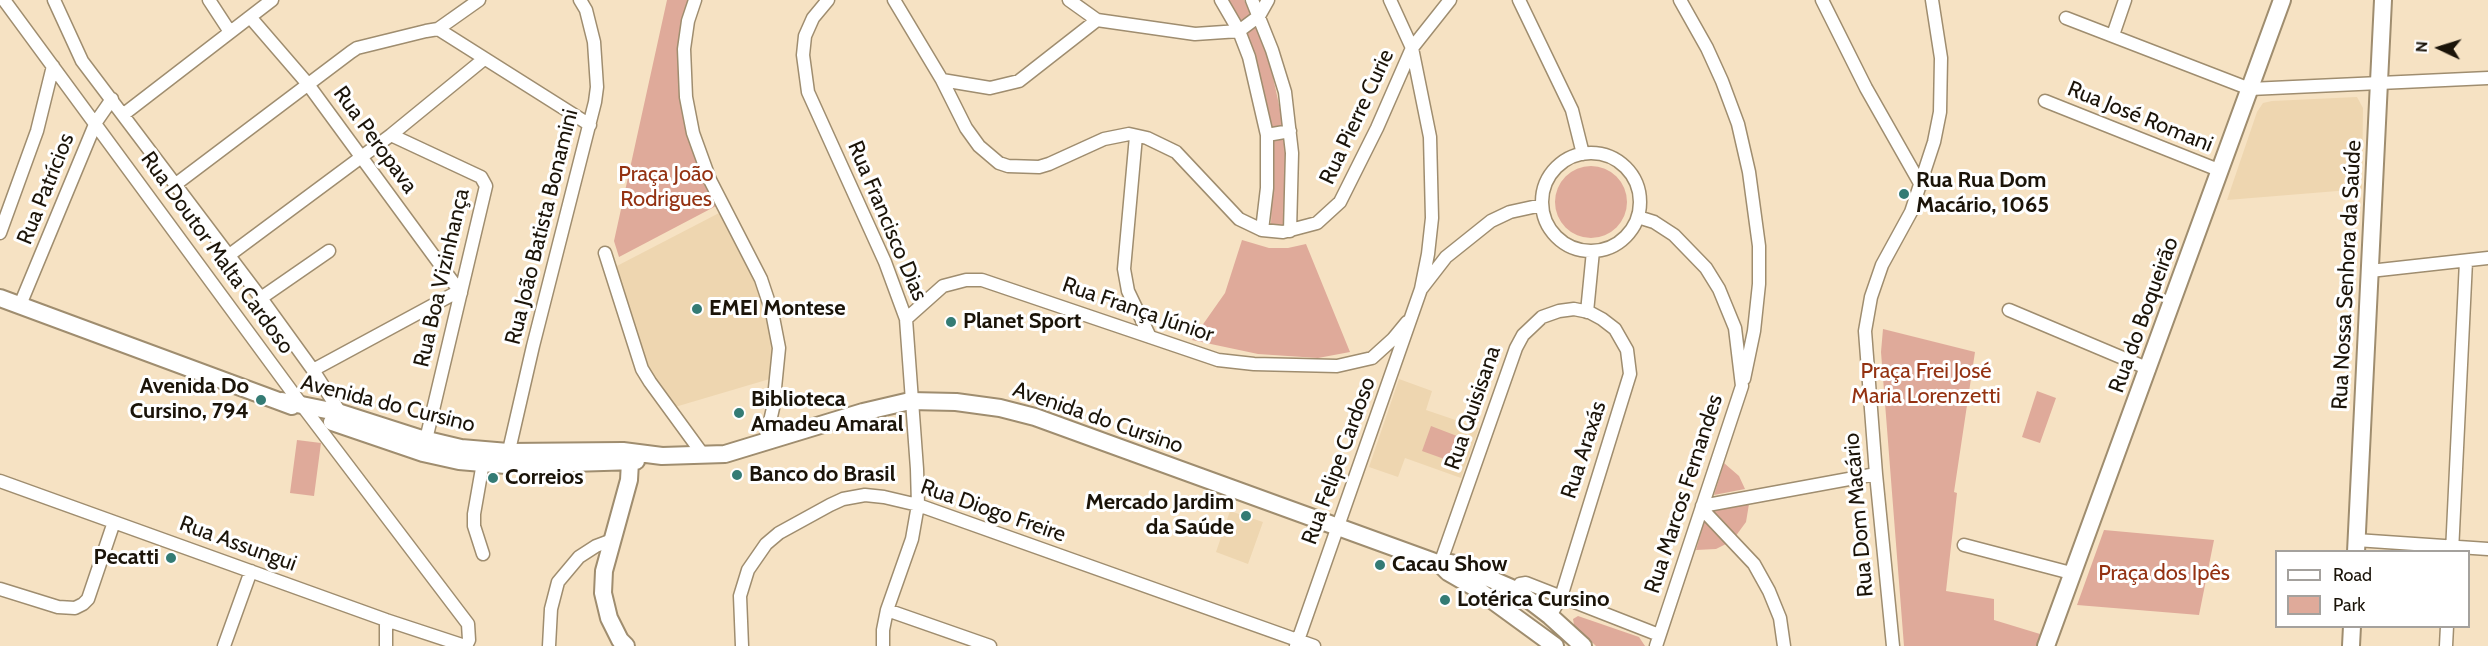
<!DOCTYPE html>
<meta charset="utf-8">
<style>
body{margin:0}
#map{position:relative;width:2488px;height:646px;overflow:hidden;background:#f6e2c3;font-family:Cabin,sans-serif}
canvas{display:block}
.legend{position:absolute;left:2275px;top:550px;width:195px;height:78px;box-sizing:border-box;background:#fff;border:2px solid #a4a19d;margin:0;padding:8px 10px;list-style:none;font-size:18px;color:#1b1409}
.legend li{display:flex;align-items:center;gap:12px;height:30px}
.legend b{width:30px;border:2px solid #a4a19d}
.north{position:absolute;left:2410px;top:18px;width:60px;height:60px;-webkit-text-stroke:4px #fff;paint-order:stroke;rotate:274deg;font-size:16px;font-weight:700;line-height:24px;text-align:center;color:#1b1409}
.north::after{content:'';display:block;margin:auto;width:21px;height:27px;background:#1b1409;clip-path:polygon(50% 0,100% 100%,50% 72%,0 100%)}
</style>
<div id="map">
<canvas width="2488" height="646"></canvas>
<ul class="legend">
<li><b style="height:8px;background:#fff"></b>Road</li>
<li><b style="height:16px;background:#dfaa9a"></b>Park</li>
</ul>
<div class="north">N</div>
</div>
<script>
const g = document.querySelector('canvas').getContext('2d');
g.lineJoin = 'round';
function paint(path, color) {
  g.fillStyle = color;
  g.fill(path, 'evenodd');
}
function shape(rows) {
  const path = new Path2D();
  for (const r of rows) {
    if (r.length === 3) {
      path.moveTo(r[0] + r[2], r[1]);
      path.arc(r[0], r[1], r[2], 0, 2 * Math.PI);
      continue;
    }
    path.moveTo(r[0], r[1]);
    for (let i = 2; i < r.length; i += 2) path.lineTo(r[i], r[i + 1]);
  }
  return path;
}
function stroke(path, color, width, dash) {
  g.strokeStyle = color;
  g.lineWidth = width;
  g.lineCap = dash ? 'butt' : 'round';
  g.setLineDash(dash || []);
  g.stroke(path);
}
function write(font, color, halo, rows, align = 'center') {
  g.font = font + ' Cabin,sans-serif';
  g.lineWidth = 6;
  g.setLineDash([]);
  g.textBaseline = 'middle';
  g.strokeStyle = halo;
  g.fillStyle = color;
  for (const [text, x, y, turn = 0] of rows) {
    g.save();
    g.translate(x, y);
    g.rotate((+turn || 0) * Math.PI / 180);
    g.textAlign = isNaN(turn) ? turn : align;
    if (halo) g.strokeText(text, 0, 0);
    g.fillText(text, 0, 0);
    g.restore();
  }
}
paint(shape([
 [2357,97,2363,108,2362,189,2227,200,2257,112,2263,103,2272,101],
 [721,212,756,281,773,336,773,378,675,407,656,386,613,268],
 [1399,379,1432,391,1426,410,1479,428,1461,478,1405,458,1398,477,1369,467],
 [1230,511,1263,522,1248,564,1216,552]
]), '#eed6b0');
paint(shape([
 [667,0,688,0,678,55,682,104,687,134,716,206,619,257,614,241],
 [1228,0,1244,0,1268,54,1284,128,1286,177,1283,225,1271,224,1273,142,1270,123,1254,56,1241,22],
 [1591,202,36],
 [1242,240,1269,248,1288,248,1306,244,1350,352,1318,358,1258,354,1192,340,1225,293],
 [1883,329,1975,352,1954,492,1957,493,1946,591,1994,599,1994,620,2040,634,2036,646,1904,646,1881,352],
 [2037,391,2056,398,2040,443,2022,437],
 [1431,426,1470,441,1461,465,1422,451],
 [297,440,321,443,314,496,290,493],
 [1724,463,1739,476,1745,489,1714,495],
 [1749,504,1746,522,1735,537,1709,511],
 [1705,519,1728,543,1716,549,1696,550],
 [2104,530,2214,540,2199,615,2077,605],
 [1578,616,1639,637,1645,646,1596,646,1574,625,1573,619]
]), '#dfaa9a');
const street = shape([
 [54,0,82,61,261,298,313,370,343,417],
 [209,0,230,32],
 [695,0,688,21,684,49,686,97,693,133,710,180,761,279,772,312,779,348,773,408,765,443],
 [828,0,813,18,805,36,803,55,808,92,885,262,906,319,917,469,918,505,912,539,887,610,883,630,883,646],
 [894,0,942,80,966,128,979,146,999,163,1008,166,1039,167,1049,164,1104,139,1129,134,1147,138,1176,152,1239,219,1262,230,1283,232,1317,223,1340,202,1377,128,1412,48,1450,0],
 [1069,0,1097,20],
 [1221,0,1239,31,1249,57,1267,135,1267,188,1262,230],
 [1252,0,1272,50,1285,92,1292,153,1290,231],
 [1519,0,1572,110,1583,154],
 [1680,0,1707,48,1722,81,1738,124,1749,172,1759,246,1759,284,1754,331,1744,379],
 [1822,0,1866,88,1921,185],
 [250,17,307,83,461,293],
 [2066,18,2250,89,2488,78],
 [438,29,479,0],
 [2113,35,2125,0],
 [942,80,990,88,1019,81,1097,20,1195,34,1239,31,1259,16,1268,0],
 [2045,101,2221,171],
 [124,114,272,0],
 [391,135,481,177,486,186,424,448],
 [1267,135,1290,131],
 [1136,136,1124,269,1128,291,1150,337],
 [1591,202,49],
 [176,184,351,52,357,48,426,31,438,29,590,125],
 [1638,217,1654,222,1674,235,1706,268,1719,289,1735,328,1742,386,1656,646],
 [0,233,37,131,53,66],
 [605,253,642,369,650,382,704,456],
 [228,256,391,135,484,59],
 [2370,271,2488,258],
 [1422,288,1446,257,1491,221,1510,212,1542,205],
 [261,298,329,251],
 [20,305,96,122,112,99],
 [2009,310,2149,369],
 [1587,312,1593,251],
 [906,319,943,286,966,280,982,280,1218,360,1254,364,1337,366,1372,358,1393,339,1407,322],
 [313,370,459,291],
 [507,459,533,346,595,102,597,87,594,42,586,10,580,0],
 [0,481,386,620,462,645,467,644,469,640,468,624,301,404,4,0],
 [1702,506,1876,474],
 [1702,509,1754,564,1769,591,1780,618,1784,646],
 [2356,540,2488,549],
 [1964,545,2071,573],
 [2452,552,2466,261],
 [483,554,474,526,474,514,484,457],
 [1440,564,1516,348,1523,335,1542,317,1559,311,1574,309,1589,312,1602,319,1615,329,1627,350,1630,374,1561,597,1550,616],
 [0,589,58,607,75,608,83,604,88,599,114,522],
 [1516,590,1520,584,1526,583,1659,635],
 [887,610,990,646],
 [386,620,386,646],
 [224,646,251,571],
 [549,646,551,609,558,582,579,557,596,546,612,540],
 [742,646,740,596,748,570,766,544,779,533,830,505,843,499,865,495,884,497,918,505,1314,646],
 [1296,646,1421,289,1428,254,1432,218,1430,137,1412,48,1390,0],
 [1893,646,1876,474,1865,331,1871,297,1882,265,1911,212,1934,142,1940,112,1941,58,1932,0],
 [2446,646,2447,626]
]);
const secondary = shape([
 [0,298,292,406],
 [282,401,341,413,419,438,461,448,508,452,623,451,662,456,725,454,863,412,910,401,956,402,1000,408,1035,417,1440,564,1448,572,1474,587,1555,646],
 [332,422,423,453,459,461,506,465,636,461],
 [625,454,630,462,629,480,604,571,603,593,609,618,620,640,626,646],
 [2356,552,2383,0],
 [1444,564,1451,563,1463,567,1516,590,1550,616,1583,646],
 [2046,646,2282,0],
 [2351,646,2352,626]
]);
stroke(street, '#9f8d6f', 15);
stroke(secondary, '#9f8d6f', 20);
stroke(street, '#fff', 12);
stroke(secondary, '#fff', 16);
for (const [x, y, r, color] of [
 [1904,194,6,"#347b74"],
 [697,309,6,"#347b74"],
 [951,322,6,"#347b74"],
 [261,400,6,"#347b74"],
 [739,413,6,"#347b74"],
 [737,475,6,"#347b74"],
 [493,478,6,"#347b74"],
 [1246,516,6,"#347b74"],
 [171,558,6,"#347b74"],
 [1380,565,6,"#347b74"],
 [1445,600,6,"#347b74"]
]) {
  const dot = new Path2D();
  dot.arc(x, y, r, 0, 2 * Math.PI);
  g.fillStyle = color;
  g.fill(dot);
  stroke(dot, '#fff', 2);
}
write('22px', '#1b1409', '#fff', [
 ["Rua Pierre Curie",1357,117,-65],
 ["Rua José Romani",2140,117,22],
 ["Rua Peropava",375,140,54],
 ["Rua Patrícios",46,189,-68],
 ["Rua Francisco Dias",887,221,67],
 ["Rua João Batista Bonamini",542,227,-76],
 ["Rua Doutor Malta Cardoso",217,253,54],
 ["Rua Nossa Senhora da Saúde",2347,275,-87],
 ["Rua Boa Vizinhança",442,278,-77],
 ["Rua França Júnior",1138,310,19],
 ["Rua do Boqueirão",2144,315,-70],
 ["Avenida do Cursino",388,404,14],
 ["Rua Quisisana",1473,408,-71],
 ["Avenida do Cursino",1098,418,19],
 ["Rua Araxás",1584,450,-72],
 ["Rua Felipe Cardoso",1339,461,-70],
 ["Rua Marcos Fernandes",1684,494,-72],
 ["Rua Diogo Freire",993,511,19],
 ["Rua Dom Macário",1859,515,-95],
 ["Rua Assungui",238,544,20]
]);
write('22px', '#943212', '#fff', [
 ["Praça João",666,175],
 ["Rodrigues",666,200],
 ["Praça Frei José",1926,372],
 ["Maria Lorenzetti",1926,397],
 ["Praça dos Ipês",2164,574]
]);
write('bold 22px', '#1b1409', '#fff', [
 ["Rua Rua Dom",1916,181],
 ["Macário, 1065",1916,206],
 ["EMEI Montese",709,309],
 ["Planet Sport",963,322],
 ["Avenida Do",249,387,"right"],
 ["Cursino, 794",249,412,"right"],
 ["Biblioteca",751,400],
 ["Amadeu Amaral",751,425],
 ["Banco do Brasil",749,475],
 ["Correios",505,478],
 ["Mercado Jardim",1234,503,"right"],
 ["da Saúde",1234,528,"right"],
 ["Pecatti",159,558,"right"],
 ["Cacau Show",1392,565],
 ["Lotérica Cursino",1457,600]
], 'left');
</script>
